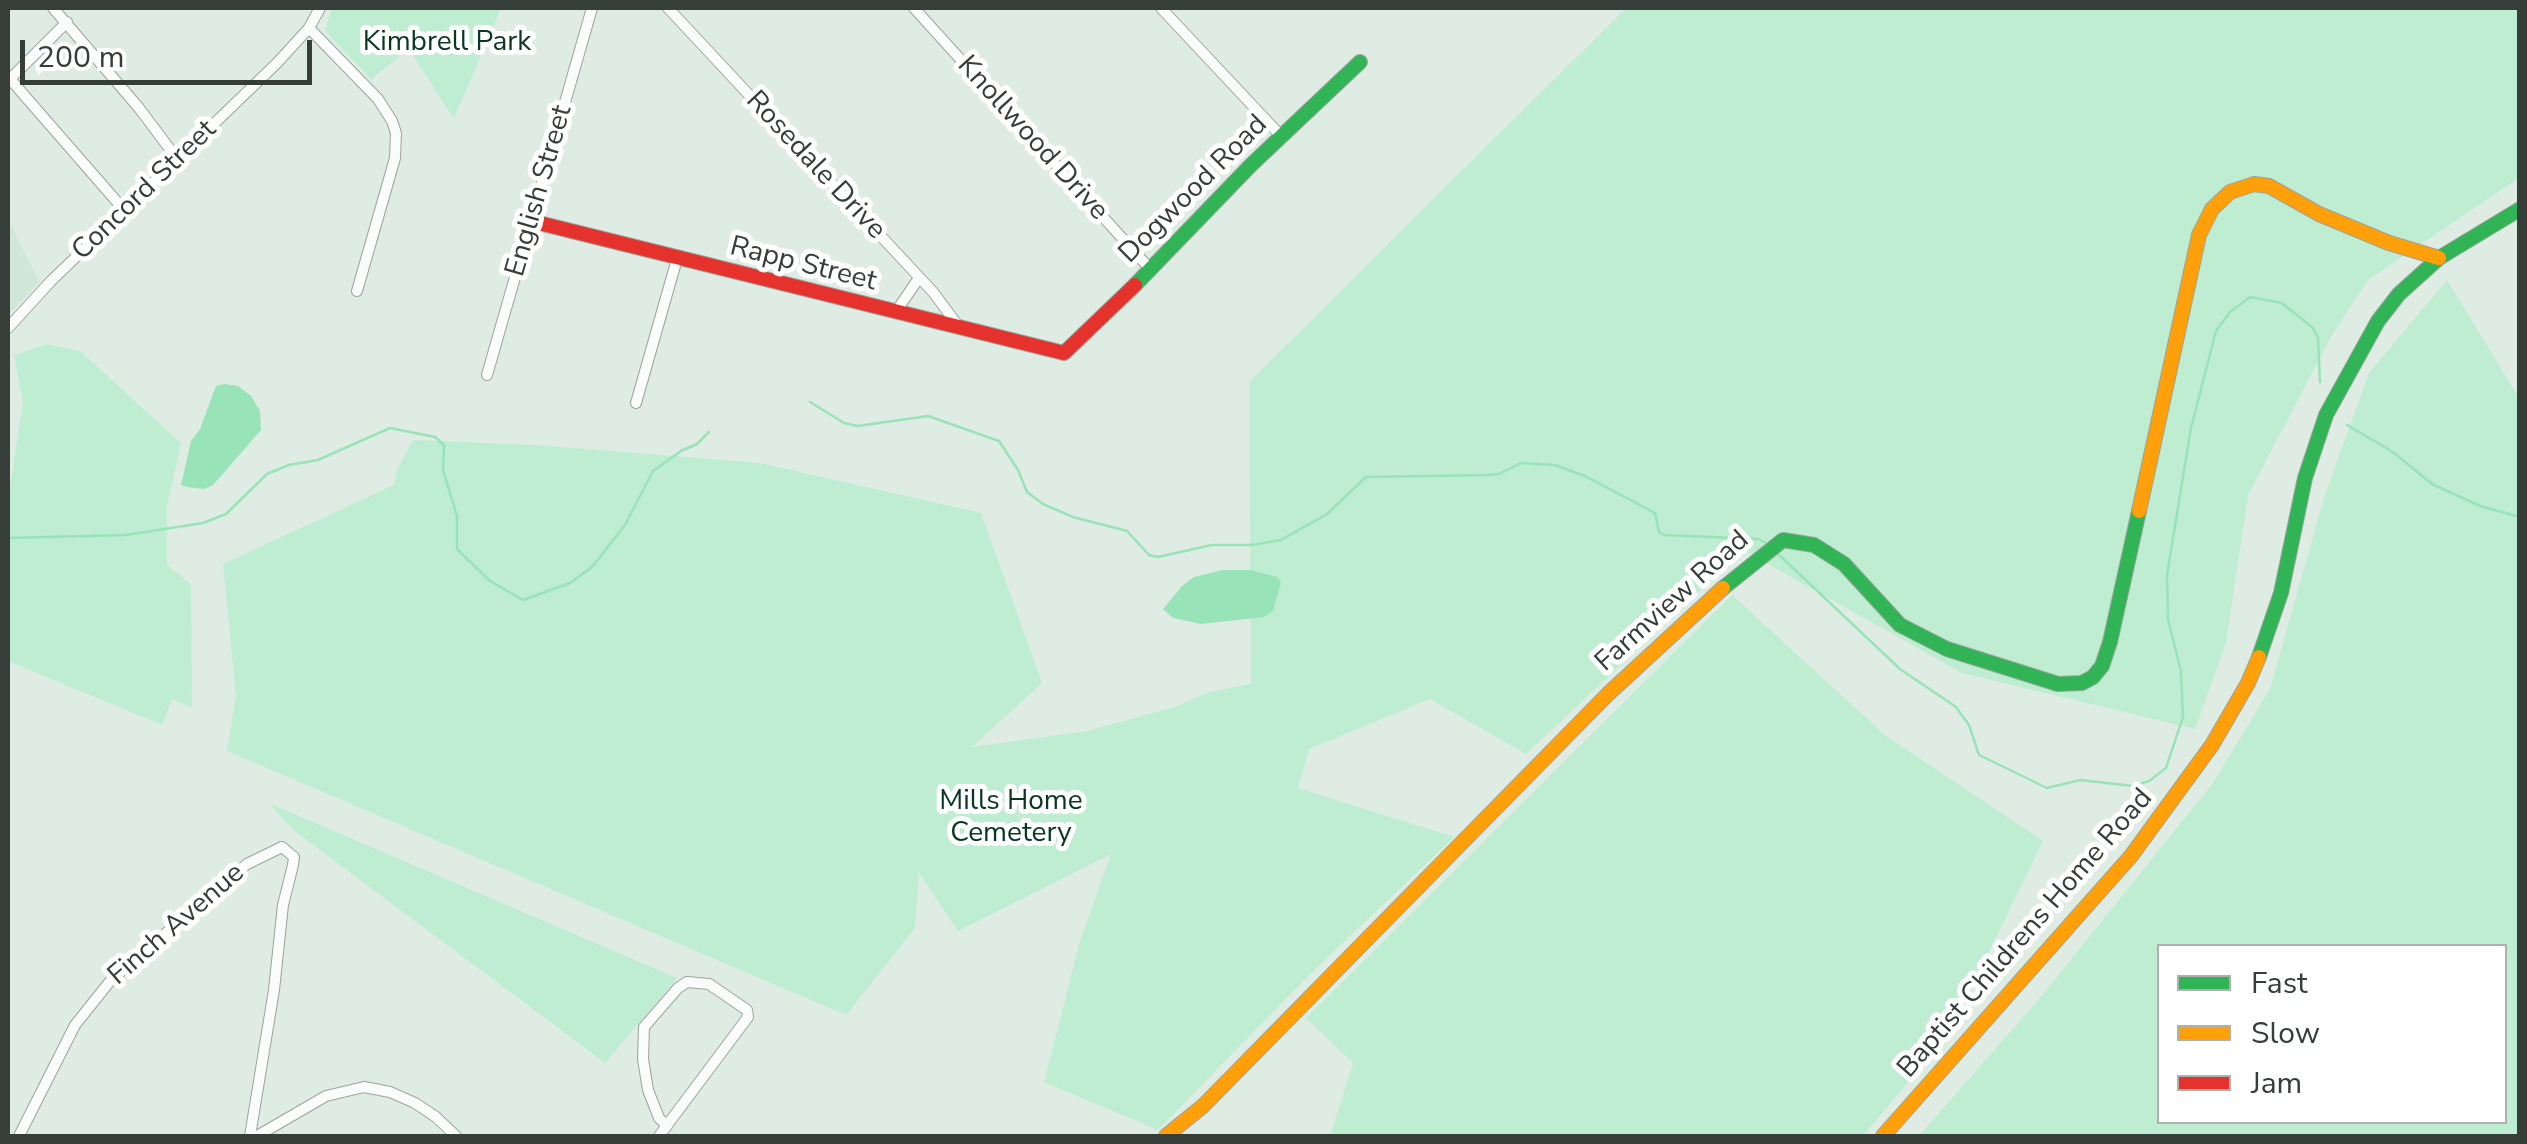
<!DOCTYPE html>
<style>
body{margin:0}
#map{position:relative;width:2527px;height:1144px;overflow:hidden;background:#dfece3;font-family:"Nunito Sans",sans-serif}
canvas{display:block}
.frame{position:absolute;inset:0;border:10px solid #353e38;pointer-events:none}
.legend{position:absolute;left:2157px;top:944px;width:350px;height:180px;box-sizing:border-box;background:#fff;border:2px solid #aeb2af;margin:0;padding:12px 18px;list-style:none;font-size:30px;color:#353e38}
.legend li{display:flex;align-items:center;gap:20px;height:50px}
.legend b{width:50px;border:2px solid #aeb2af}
.scale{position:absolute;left:20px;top:40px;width:292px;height:45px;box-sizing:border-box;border:5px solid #353e38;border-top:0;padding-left:12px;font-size:30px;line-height:35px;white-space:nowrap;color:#353e38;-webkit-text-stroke:8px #fff;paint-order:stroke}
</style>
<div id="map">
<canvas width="2527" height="1144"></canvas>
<div class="frame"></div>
<ul class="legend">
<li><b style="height:12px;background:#30b455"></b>Fast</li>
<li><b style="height:12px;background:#ff9f0a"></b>Slow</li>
<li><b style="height:12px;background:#e5322d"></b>Jam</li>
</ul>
<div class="scale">200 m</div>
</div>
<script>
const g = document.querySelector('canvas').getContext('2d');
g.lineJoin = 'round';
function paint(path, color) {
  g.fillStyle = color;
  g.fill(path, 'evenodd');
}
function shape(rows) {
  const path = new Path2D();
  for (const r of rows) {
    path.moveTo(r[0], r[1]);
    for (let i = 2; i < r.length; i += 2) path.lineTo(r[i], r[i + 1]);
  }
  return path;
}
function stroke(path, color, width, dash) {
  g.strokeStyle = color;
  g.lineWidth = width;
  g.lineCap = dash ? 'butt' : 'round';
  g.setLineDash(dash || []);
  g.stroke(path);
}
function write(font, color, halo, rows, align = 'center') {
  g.font = font + ' "Nunito Sans",sans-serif';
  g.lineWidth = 10;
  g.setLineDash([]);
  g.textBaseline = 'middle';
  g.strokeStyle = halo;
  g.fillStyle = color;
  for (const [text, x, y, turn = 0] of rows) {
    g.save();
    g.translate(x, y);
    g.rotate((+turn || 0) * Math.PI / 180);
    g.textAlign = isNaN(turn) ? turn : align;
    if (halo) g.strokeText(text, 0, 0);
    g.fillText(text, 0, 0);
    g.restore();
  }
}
paint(shape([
 [8,220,40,282,8,315]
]), '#d1e8d9');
paint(shape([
 [332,8,501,8,454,119,409,49,371,79,325,31],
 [1626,8,2519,8,2519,178,2368,280,2332,335,2248,495,2226,643,2195,729,1962,673,1743,550,1526,754,1430,699,1309,749,1298,788,1454,837,1310,974,1158,1130,1044,1082,1080,941,1111,854,958,931,919,873,915,928,846,1015,227,751,236,696,223,564,394,485,397,470,413,440,537,445,760,463,981,513,1042,683,972,747,1087,731,1175,707,1206,693,1251,684,1249,382],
 [2447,280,2519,398,2519,1136,1919,1136,2040,998,2213,783,2270,689,2324,498,2369,373],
 [2160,946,2504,946,2504,1122,2160,1122],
 [47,344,80,351,181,443,167,506,167,565,191,584,192,708,172,699,162,725,8,661,8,500,23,402,14,355],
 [1732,595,1885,735,2043,841,1949,1033,1863,1136,1330,1136,1353,1063,1306,1018],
 [271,805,271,804,677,978,605,1063,292,829]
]), '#beedd1');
paint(shape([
 [224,384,238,386,251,396,260,411,261,430,213,485,204,489,187,487,181,485,191,441,200,429,216,386],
 [1222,570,1250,570,1277,577,1281,582,1273,611,1264,617,1201,624,1173,618,1163,609,1182,586,1194,577]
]), '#98e3b8');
stroke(shape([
 [810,402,844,423,858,426,928,416,999,441,1018,470,1027,492,1043,504,1073,517,1127,531,1149,555,1158,557,1212,545,1252,545,1281,540,1327,514,1366,477,1488,475,1499,474,1521,463,1555,465,1585,476,1655,513,1659,532,1664,535,1758,539,1770,545],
 [2347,425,2393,452,2432,484,2480,506,2520,517],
 [8,538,126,535,203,523,226,514,267,474,289,465,318,460,390,428,435,437,444,445,443,470,457,516,457,549,490,581,523,600,570,583,592,567,625,525,653,471,681,451,697,444,709,432],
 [1775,551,1900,669,1956,707,1969,725,1979,755,2047,788,2080,780,2133,786,2149,781,2166,768,2183,717,2181,671,2168,619,2167,575,2191,428,2216,331,2230,312,2250,297,2282,303,2313,328,2318,338,2320,382]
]), '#98e3b8', 2.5);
const street = shape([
 [53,8,139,108,178,160],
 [668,8,933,292,959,327],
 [914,8,1151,270],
 [1161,8,1281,136],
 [309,28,378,99,392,121,396,133,395,158,357,291],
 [10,79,125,211],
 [8,81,67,22],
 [895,313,919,278],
 [8,328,51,281,277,63,309,28,320,8],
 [487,375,592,8],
 [636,403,677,259],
 [19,1136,75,1025,111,980,247,864,282,847,294,857,293,865,283,905,274,990,250,1136],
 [257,1136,326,1096,364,1087,390,1092,415,1103,436,1117,456,1136],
 [659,1136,748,1017,747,1010,709,984,687,982,678,988,644,1027,643,1059,648,1090,659,1118,667,1126]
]);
const fast = shape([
 [1135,285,1251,165,1360,62],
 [1723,588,1783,540,1814,545,1844,564,1900,625,1947,649,2058,684,2082,683,2093,677,2102,666,2110,642,2139,511],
 [2259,657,2281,593,2305,478,2326,415,2378,321,2399,294,2439,258,2520,209]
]);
const slow = shape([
 [2139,511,2199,235,2212,209,2230,192,2254,184,2269,186,2319,214,2389,243,2439,258],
 [1166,1136,1203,1106,1608,694,1723,588],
 [1883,1136,2131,856,2212,745,2248,683,2259,657]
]);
const jam = shape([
 [531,221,1064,353,1135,285]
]);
stroke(street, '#9aa49d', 12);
stroke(fast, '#9aa49d', 16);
stroke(slow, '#9aa49d', 16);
stroke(jam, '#9aa49d', 16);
stroke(street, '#fafcfb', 10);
stroke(fast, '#30b455', 14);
stroke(slow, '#ff9f0a', 14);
stroke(jam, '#e5322d', 14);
write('28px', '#0a3721', '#fff', [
 ["Kimbrell Park",447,43],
 ["Mills Home",1011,802],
 ["Cemetery",1011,834]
]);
write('28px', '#353e38', '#fff', [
 ["Knollwood Drive",1032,139,48],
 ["Rosedale Drive",815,166,47],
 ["Dogwood Road",1194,190,-45],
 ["Concord Street",145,191,-44],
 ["English Street",540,191,-74],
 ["Rapp Street",803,265,14],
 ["Farmview Road",1673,602,-42],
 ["Finch Avenue",177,925,-41],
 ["Baptist Childrens Home Road",2026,934,-49]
]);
</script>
